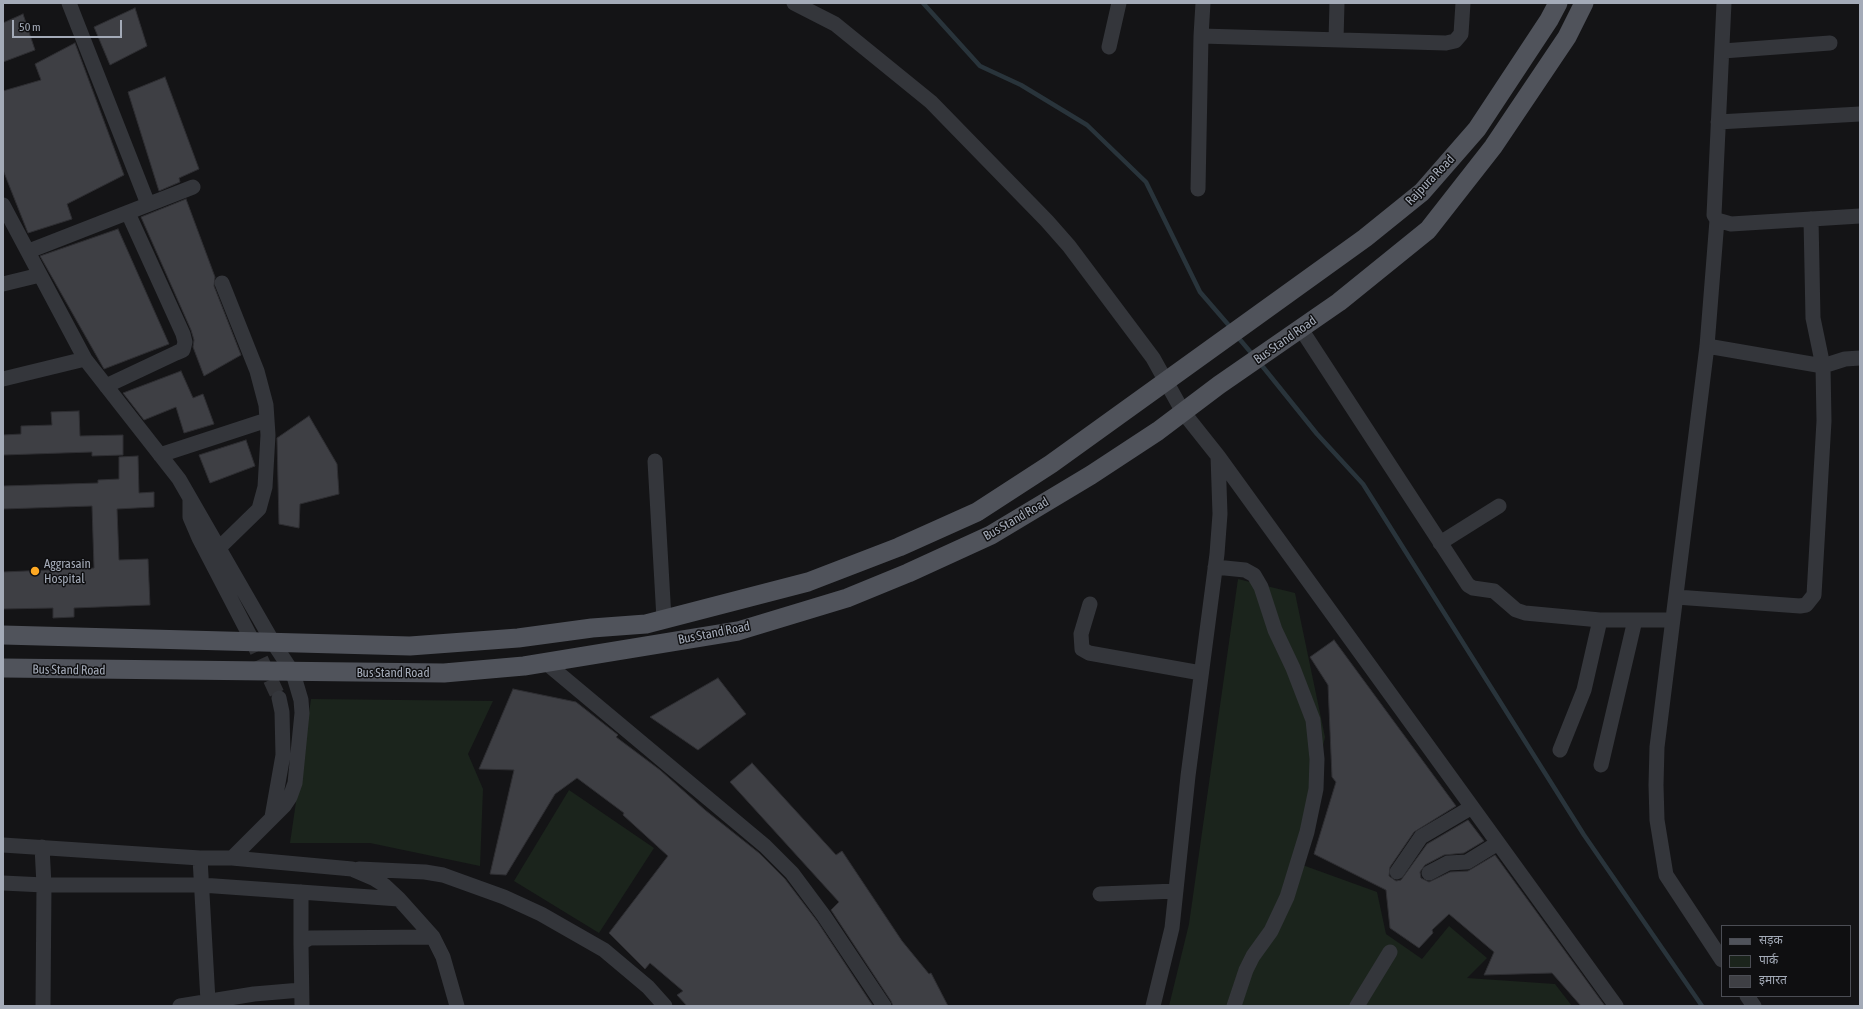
<!DOCTYPE html>
<meta charset="utf-8">
<style>
body{margin:0}
#map{position:relative;width:1863px;height:1009px;overflow:hidden;background:#141416;font-family:"Asap Condensed","Noto Sans Devanagari",sans-serif}
canvas{display:block}
.frame{position:absolute;inset:0;border:4px solid #a4abb8;pointer-events:none}
.legend{position:absolute;left:1721px;top:925px;width:130px;height:72px;box-sizing:border-box;background:#0f0f11;border:1px solid #4b4d54;margin:0;padding:5px 7px;list-style:none;font-size:12px;color:#a4abb8}
.legend li{display:flex;align-items:center;gap:8px;height:20px}
.legend b{width:20px;border:1px solid #4b4d54}
.scale{position:absolute;left:12px;top:20px;width:110px;height:18px;box-sizing:border-box;border:2px solid #a4abb8;border-top:0;padding-left:5px;font-size:12px;line-height:14px;white-space:nowrap;color:#a4abb8;-webkit-text-stroke:3px #0f0f11;paint-order:stroke}
</style>
<div id="map">
<canvas width="1863" height="1009"></canvas>
<div class="frame"></div>
<ul class="legend">
<li><b style="height:5px;background:#50535b"></b>सड़क</li>
<li><b style="height:11px;background:#1b241c"></b>पार्क</li>
<li><b style="height:11px;background:#3e3f44"></b>इमारत</li>
</ul>
<div class="scale">50 m</div>
</div>
<script>
const g = document.querySelector('canvas').getContext('2d');
g.lineJoin = 'round';
function paint(path, color) {
  g.fillStyle = color;
  g.fill(path, 'evenodd');
}
function shape(rows) {
  const path = new Path2D();
  for (const r of rows) {
    path.moveTo(r[0], r[1]);
    for (let i = 2; i < r.length; i += 2) path.lineTo(r[i], r[i + 1]);
  }
  return path;
}
function stroke(path, color, width, dash) {
  g.strokeStyle = color;
  g.lineWidth = width;
  g.lineCap = dash ? 'butt' : 'round';
  g.setLineDash(dash || []);
  g.stroke(path);
}
function write(font, color, halo, rows, align = 'center') {
  g.font = font + ' "Asap Condensed",sans-serif';
  g.lineWidth = 3;
  g.setLineDash([]);
  g.textBaseline = 'middle';
  g.strokeStyle = halo;
  g.fillStyle = color;
  for (const [text, x, y, turn = 0] of rows) {
    g.save();
    g.translate(x, y);
    g.rotate((+turn || 0) * Math.PI / 180);
    g.textAlign = isNaN(turn) ? turn : align;
    if (halo) g.strokeText(text, 0, 0);
    g.fillText(text, 0, 0);
    g.restore();
  }
}
paint(shape([
 [1238,579,1295,593,1325,737,1297,863,1377,892,1386,934,1422,959,1449,926,1487,958,1467,978,1555,984,1572,1006,1169,1006,1189,924],
 [311,699,493,701,468,754,483,789,480,866,370,843,290,843],
 [569,790,654,848,599,933,514,881]
]), '#1b241c');
stroke(shape([
 [923,3,980,66,1021,85,1087,125,1146,182,1200,292,1232,329],
 [1236,335,1253,355],
 [1259,362,1317,434,1363,484,1584,835,1702,1006]
]), '#29343b', 4.5);
const building = shape([
 [135,8,147,46,110,65,94,27,135,8],
 [23,14,35,50,3,62,3,23,23,14],
 [75,43,124,175,67,204,72,219,28,233,3,170,3,91,41,80,35,64,75,43],
 [165,77,199,169,179,178,180,182,159,191,128,92,165,77],
 [186,199,215,277,214,286,241,355,204,376,193,347,194,340,191,330,141,217,186,199],
 [118,229,169,344,104,369,40,256,118,229],
 [181,371,193,398,203,394,214,424,184,433,176,407,144,420,123,393,181,371],
 [79,411,80,436,123,435,123,455,92,456,92,452,3,455,3,435,21,434,21,426,52,425,51,412,79,411],
 [309,416,337,464,339,494,300,504,299,528,279,524,277,438,309,416],
 [246,440,255,466,210,483,199,455,246,440],
 [138,456,139,493,154,492,154,507,117,509,119,560,148,559,150,605,74,608,74,617,53,618,53,608,3,609,3,572,94,568,92,506,3,509,3,486,98,483,98,480,119,479,119,457,138,456],
 [1334,640,1456,806,1414,832,1390,867,1389,876,1396,881,1401,880,1427,844,1468,820,1484,841,1464,853,1444,855,1425,865,1420,872,1421,878,1429,882,1450,872,1468,871,1495,855,1605,1006,1581,1006,1552,973,1484,975,1494,952,1449,914,1432,930,1433,933,1419,948,1390,928,1386,890,1314,854,1336,782,1332,777,1328,685,1310,657,1334,640],
 [718,678,746,714,698,750,650,717,718,678],
 [513,689,576,702,618,735,616,737,660,770,705,810,759,853,785,879,817,921,873,1006,687,1006,677,995,683,991,650,963,645,969,609,933,668,856,623,815,624,813,577,778,555,794,506,875,490,874,514,770,479,769,513,689],
 [752,763,836,855,842,851,902,941,929,974,931,973,948,1006,893,1006,891,1001,831,910,839,902,730,782,752,763]
]);
paint(building, '#3e3f44');
stroke(building, '#2e2e32', 1);
stroke(shape([
 [251,638,279,698]
]), '#313236', 15, [15, 8]);
stroke(shape([
 [69,3,148,204],
 [794,3,835,24,931,102,1047,221,1069,246,1153,358,1183,412,1218,456,1616,1006],
 [1203,3,1201,36,1446,43,1455,41,1461,34,1463,3],
 [1724,3,1714,215,1717,220,1731,224,1860,216],
 [1336,40,1337,3],
 [1109,47,1119,3],
 [1723,51,1830,43],
 [1718,122,1860,114],
 [1198,189,1201,36],
 [3,205,85,359,179,479,274,644,293,673,301,700,302,713,295,783,290,797,284,806,232,858],
 [1717,220,1707,346,1657,747,1656,785,1657,820,1666,875,1722,960],
 [29,251,193,187],
 [3,284,40,275],
 [1301,329,1468,585,1473,588,1494,591,1516,610,1525,613,1600,620,1673,620],
 [1707,346,1823,366,1845,359,1860,358],
 [3,379,85,359],
 [106,386,176,353,183,350,185,342,183,334,128,213],
 [160,455,267,420],
 [655,461,664,619],
 [190,500,190,517,199,538,251,638],
 [1440,543,1499,506],
 [219,548,259,509,265,487,268,435,266,405,257,371,222,283],
 [1215,567,1245,570,1254,575,1261,587,1275,630,1293,668,1313,720,1317,759,1316,789,1307,832,1287,897,1271,931,1253,956,1246,970,1234,1006],
 [1676,597,1800,606,1806,605,1814,595,1824,421,1823,366,1813,318,1811,219],
 [1090,604,1081,634,1082,649,1089,653,1201,673],
 [545,662,765,846,792,873,824,916,884,1006],
 [1560,750,1584,690,1600,620],
 [1601,765,1635,620],
 [272,817,283,755,282,712,279,698],
 [3,845,200,858,232,858,352,869,373,878,384,885,399,899,433,937,443,957,457,1006],
 [42,847,44,885,43,1006],
 [200,858,208,1001],
 [359,869,425,872,443,875,504,897,541,914,604,950,648,987,665,1006],
 [1397,872,1421,837,1472,807],
 [1429,873,1448,863,1467,862,1498,843],
 [3,883,44,885,201,885,399,899],
 [301,892,301,945],
 [1100,894,1176,891],
 [1747,996,1754,1006],
 [180,1006,254,994,301,990],
 [302,1006,301,945,304,941,310,938,433,937],
 [1153,1006,1172,928,1188,776,1217,554,1220,514,1218,456],
 [1357,1006,1390,952]
]), '#34363b', 15);
stroke(shape([
 [3,635,410,646,518,638,592,628,646,624,808,582,899,547,977,512,1051,464,1365,238,1422,192,1477,129,1549,20,1558,3],
 [3,668,444,673,524,666,738,631,847,598,908,573,991,535,1091,475,1158,431,1219,385,1339,302,1428,230,1493,147,1567,37,1584,3]
]), '#50535b', 19);
for (const [x, y, r, color] of [
 [35,571,5,"#ffa923"]
]) {
  const dot = new Path2D();
  dot.arc(x, y, r, 0, 2 * Math.PI);
  g.fillStyle = color;
  g.fill(dot);
  stroke(dot, '#0f0f11', 1.5);
}
write('13px', '#a4abb8', '#0f0f11', [
 ["Rajpura Road",1430,180,-46],
 ["Bus Stand Road",1285,340,-35],
 ["Bus Stand Road",1016,519,-30],
 ["Bus Stand Road",714,633,-11],
 ["Bus Stand Road",69,670,1],
 ["Bus Stand Road",393,673]
]);
write('13px', '#a4abb8', '#0f0f11', [
 ["Aggrasain",44,564],
 ["Hospital",44,579]
], 'left');
</script>
